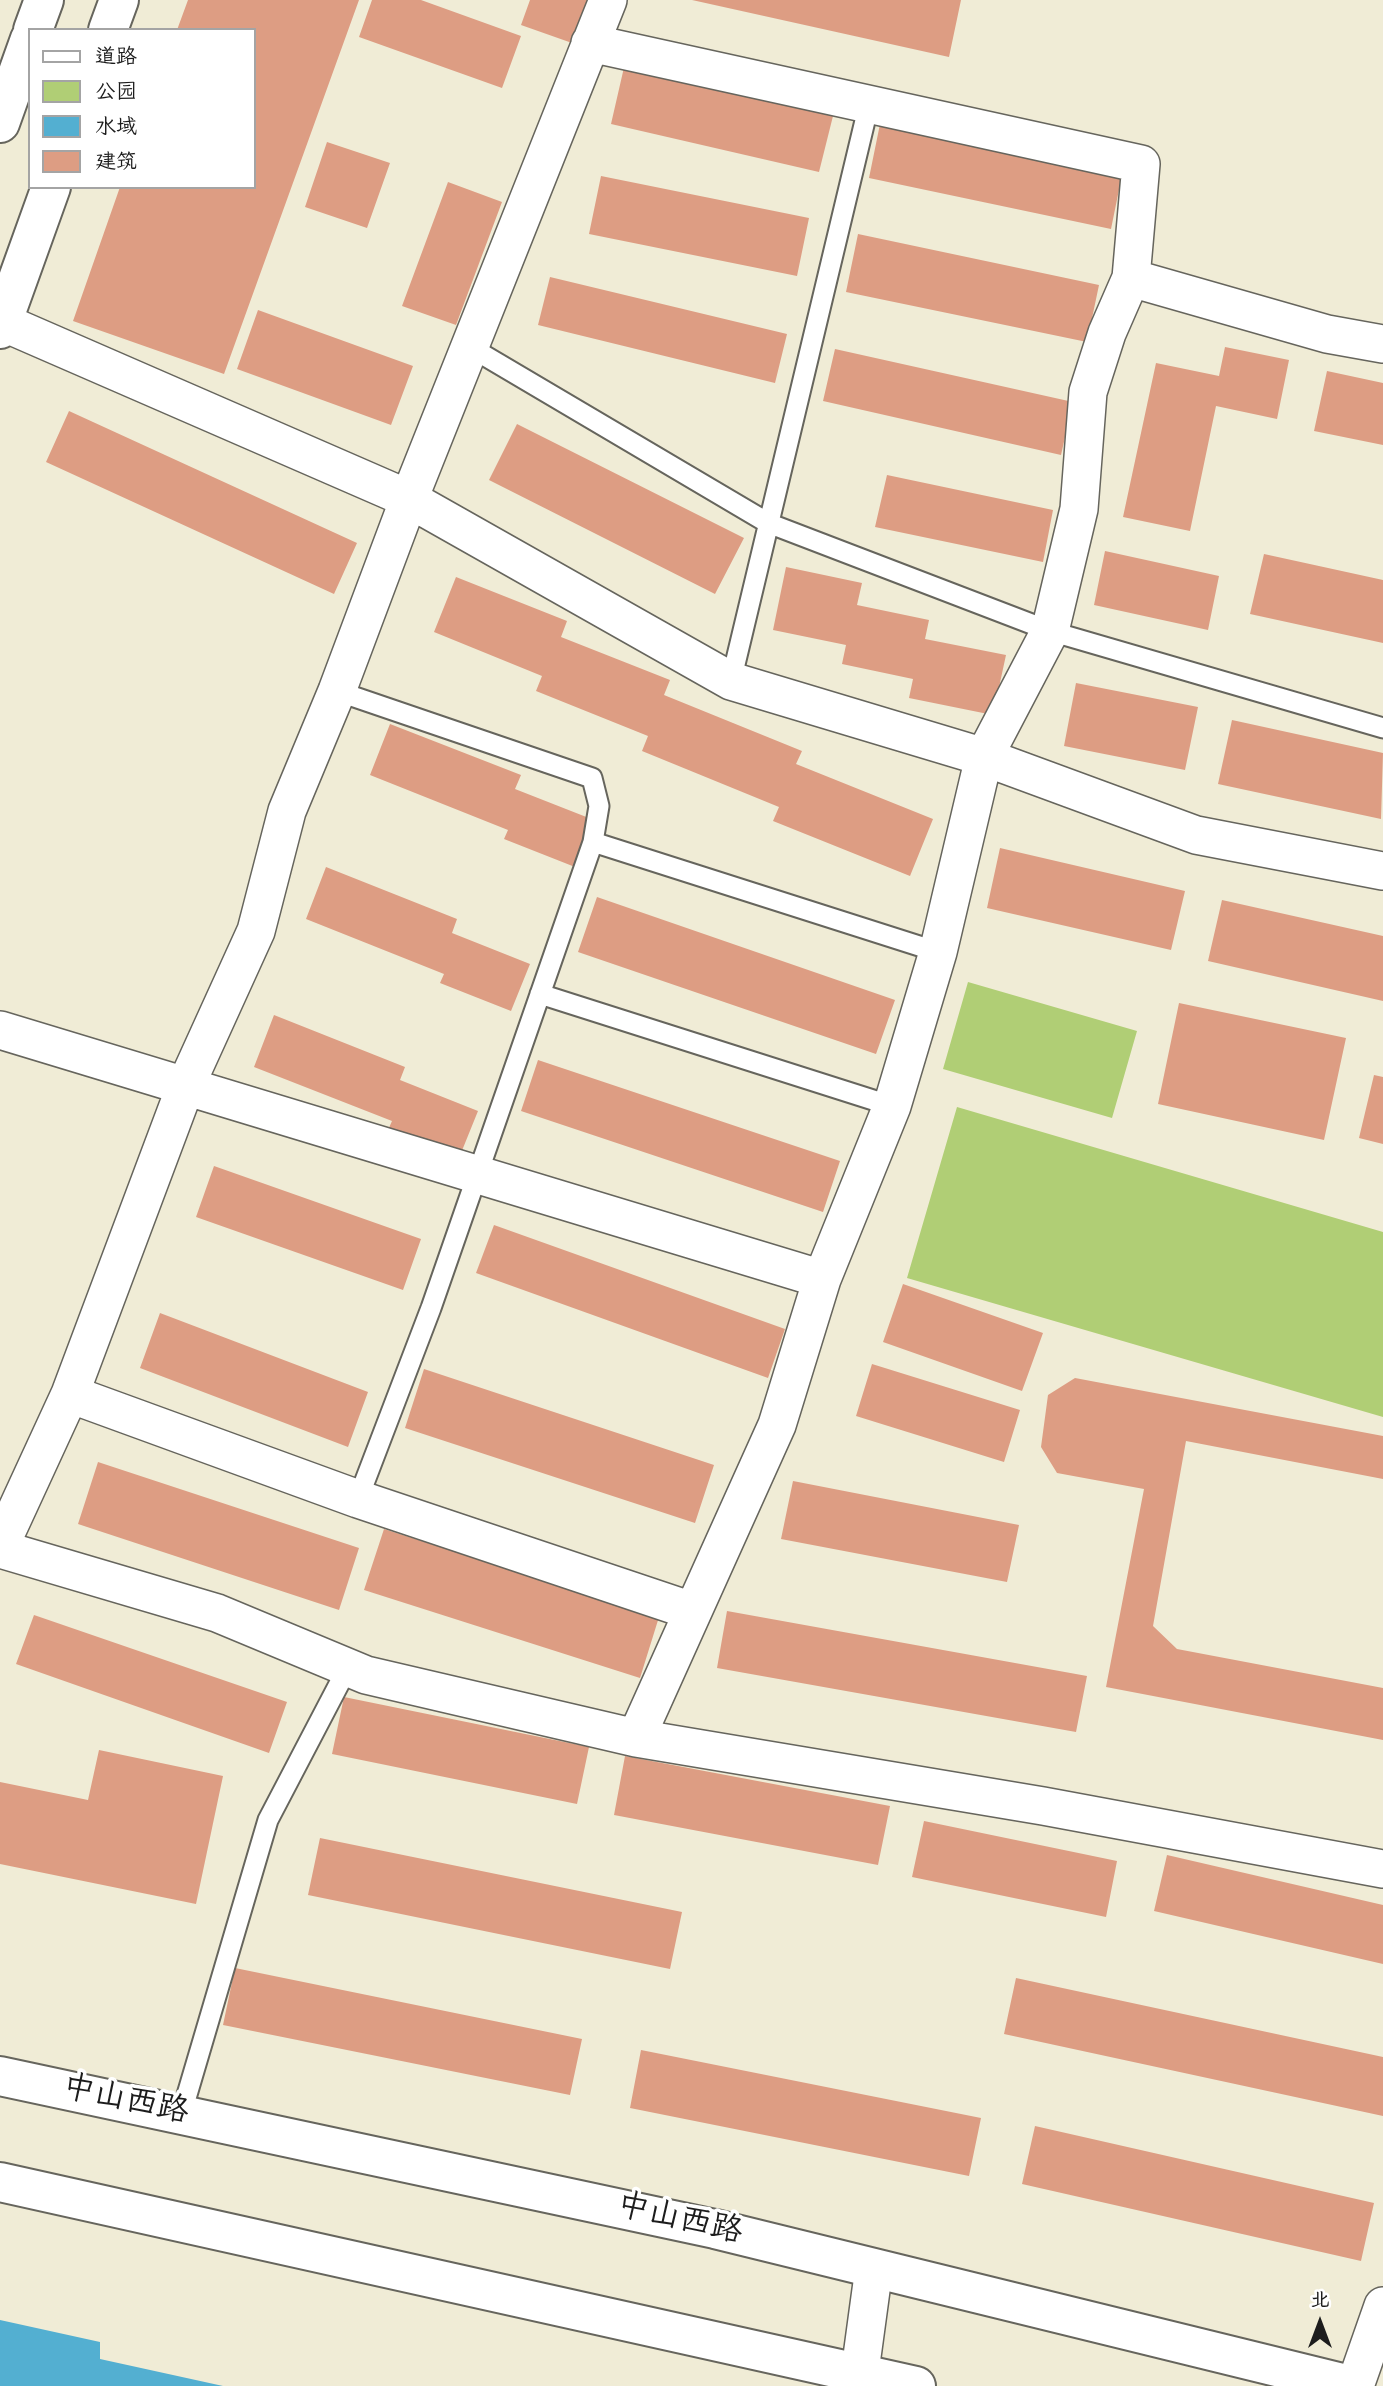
<!DOCTYPE html>
<meta charset="utf-8">
<style>
body{margin:0}
#map{position:relative;width:1383px;height:2386px;overflow:hidden;background:#f0ecd6;font-family:"Indie Flower","LXGW WenKai TC",sans-serif}
canvas{display:block}
.legend{position:absolute;left:28px;top:28px;width:228px;height:161px;box-sizing:border-box;background:#fff;border:2px solid #a4a4a4;margin:0;padding:9px 12px;list-style:none;font-size:21px;color:#1c1c1c}
.legend li{display:flex;align-items:center;gap:14px;height:35px}
.legend b{width:35px;border:2px solid #a4a4a4}
.north{position:absolute;left:1285px;top:2288px;width:70px;height:70px;-webkit-text-stroke:5px #fff;paint-order:stroke;rotate:0deg;font-size:19px;font-weight:700;line-height:28px;text-align:center;color:#1c1c1c}
.north::after{content:'';display:block;margin:auto;width:24px;height:32px;background:#1c1c1c;clip-path:polygon(50% 0,100% 100%,50% 72%,0 100%)}
</style>
<div id="map">
<canvas width="1383" height="2386"></canvas>
<ul class="legend">
<li><b style="height:9px;background:#fff"></b>道路</li>
<li><b style="height:19px;background:#b0ce75"></b>公园</li>
<li><b style="height:19px;background:#53afd1"></b>水域</li>
<li><b style="height:19px;background:#dd9d83"></b>建筑</li>
</ul>
<div class="north">北</div>
</div>
<script>
const g = document.querySelector('canvas').getContext('2d');
g.lineJoin = 'round';
function paint(path, color) {
  g.fillStyle = color;
  g.fill(path, 'evenodd');
}
function shape(rows) {
  const path = new Path2D();
  for (const r of rows) {
    path.moveTo(r[0], r[1]);
    for (let i = 2; i < r.length; i += 2) path.lineTo(r[i], r[i + 1]);
  }
  return path;
}
function stroke(path, color, width, dash) {
  g.strokeStyle = color;
  g.lineWidth = width;
  g.lineCap = dash ? 'butt' : 'round';
  g.setLineDash(dash || []);
  g.stroke(path);
}
function write(font, color, halo, rows, align = 'center') {
  g.font = font + ' "Indie Flower","LXGW WenKai TC",sans-serif';
  g.lineWidth = 7;
  g.setLineDash([]);
  g.textBaseline = 'middle';
  g.strokeStyle = halo;
  g.fillStyle = color;
  for (const [text, x, y, turn = 0] of rows) {
    g.save();
    g.translate(x, y);
    g.rotate((+turn || 0) * Math.PI / 180);
    g.textAlign = isNaN(turn) ? turn : align;
    if (halo) g.strokeText(text, 0, 0);
    g.fillText(text, 0, 0);
    g.restore();
  }
}
paint(shape([
 [968,982,1137,1031,1112,1118,943,1069],
 [957,1107,1383,1232,1383,1417,907,1278]
]), '#b0ce75');
paint(shape([
 [0,2320,100,2342,100,2359,223,2386,0,2386]
]), '#53afd1');
paint(shape([
 [188,0,359,0,224,374,73,321,120,187,254,187,254,30,177,30],
 [372,0,421,0,521,36,502,88,359,37],
 [530,0,587,0,572,43,521,25],
 [692,0,961,0,949,57],
 [625,63,834,112,819,172,611,124],
 [880,124,1122,175,1111,229,869,178],
 [327,142,390,163,367,228,305,207],
 [601,176,809,218,797,276,589,234],
 [448,182,502,202,456,325,402,306],
 [858,234,1099,285,1087,342,846,292],
 [550,277,787,334,775,383,538,325],
 [258,310,413,366,391,425,237,369],
 [1225,347,1289,360,1277,419,1216,406,1190,531,1123,517,1156,363,1219,376],
 [835,349,1073,402,1061,455,823,401],
 [1327,371,1383,383,1383,445,1314,431],
 [69,411,357,543,334,594,46,462],
 [517,424,744,538,715,594,489,480],
 [887,475,1053,510,1043,562,875,527],
 [1105,551,1219,576,1208,630,1094,605],
 [1264,554,1383,580,1383,643,1250,614],
 [786,567,862,583,857,605,929,620,925,639,1006,655,993,715,909,698,913,679,842,664,846,645,773,630],
 [456,577,567,621,561,637,670,680,664,695,802,751,796,764,933,819,910,876,773,821,779,807,642,751,648,736,536,691,542,676,434,632],
 [1076,683,1198,707,1185,770,1064,746],
 [1232,720,1383,753,1381,819,1218,784],
 [390,724,521,775,515,789,594,820,575,867,504,839,508,830,370,775],
 [1000,848,1185,891,1171,950,987,908],
 [326,867,457,919,452,933,530,964,511,1011,440,983,444,974,306,919],
 [597,897,895,1000,876,1054,578,952],
 [1222,900,1383,936,1383,1001,1208,961],
 [1179,1003,1346,1038,1324,1140,1158,1104],
 [274,1015,405,1067,400,1080,478,1111,459,1158,388,1130,392,1121,254,1067],
 [538,1060,840,1161,823,1212,521,1111],
 [1374,1075,1383,1077,1383,1144,1359,1138],
 [214,1166,421,1239,403,1290,196,1217],
 [494,1225,785,1329,768,1378,476,1273],
 [903,1284,1043,1333,1022,1391,883,1342],
 [160,1313,368,1392,348,1447,140,1368],
 [872,1364,1020,1410,1004,1462,856,1416],
 [424,1369,714,1465,695,1523,405,1428],
 [1075,1378,1383,1436,1383,1479,1186,1441,1153,1626,1177,1649,1383,1688,1383,1740,1106,1687,1144,1489,1057,1473,1041,1447,1048,1395],
 [98,1462,359,1548,339,1610,78,1524],
 [793,1481,1019,1525,1007,1582,781,1539],
 [384,1529,659,1617,640,1678,364,1590],
 [727,1611,1087,1676,1076,1732,717,1668],
 [34,1615,287,1702,269,1753,16,1664],
 [344,1697,589,1747,577,1804,332,1754],
 [99,1750,223,1776,196,1904,0,1864,0,1782,88,1800],
 [625,1756,890,1806,878,1865,614,1815],
 [924,1821,1117,1861,1106,1917,912,1877],
 [320,1838,682,1912,670,1969,308,1895],
 [1167,1855,1383,1905,1383,1964,1154,1911],
 [235,1968,582,2039,570,2095,223,2025],
 [1016,1978,1383,2057,1383,2116,1004,2034],
 [641,2050,981,2118,969,2176,630,2108],
 [1035,2126,1374,2203,1361,2261,1022,2184]
]), '#dd9d83');
const service = shape([
 [470,347,768,523,1050,631,1383,728],
 [731,681,869,104],
 [337,691,592,778,599,806,593,842,431,1308,358,1499],
 [593,842,938,952],
 [540,994,892,1106],
 [181,2115,268,1820,348,1667]
]);
const minor = shape([
 [590,43,1141,164,1131,278,1327,334,1383,344],
 [0,321,409,499,731,681,984,757,1196,835,1383,871],
 [0,1030,822,1279],
 [70,1394,358,1499,692,1611],
 [0,1546,70,1394,186,1085,256,931,287,811,337,691,409,499,608,0],
 [0,1549,217,1613,366,1675,636,1738,1043,1806,1383,1869],
 [636,1738,777,1425,822,1279,892,1106,938,952,984,757,1050,631,1079,509,1088,392,1107,333,1131,278],
 [858,2386,874,2268],
 [1355,2386,1383,2306]
]);
const secondary = shape([
 [33,30,44,0],
 [108,30,119,0],
 [0,123,30,39],
 [0,329,51,187]
]);
const primary = shape([
 [0,2076,715,2229,1354,2386],
 [0,2182,916,2386]
]);
stroke(service, '#66655d', 23);
stroke(minor, '#66655d', 40);
stroke(secondary, '#66655d', 42);
stroke(primary, '#66655d', 42);
stroke(service, '#fff', 19);
stroke(minor, '#fff', 37);
stroke(secondary, '#fff', 38);
stroke(primary, '#fff', 38);
write('32px', '#1c1c1c', '#fff', [
 ["中山西路",125,2103,12],
 ["中山西路",679,2222,13]
]);
</script>
